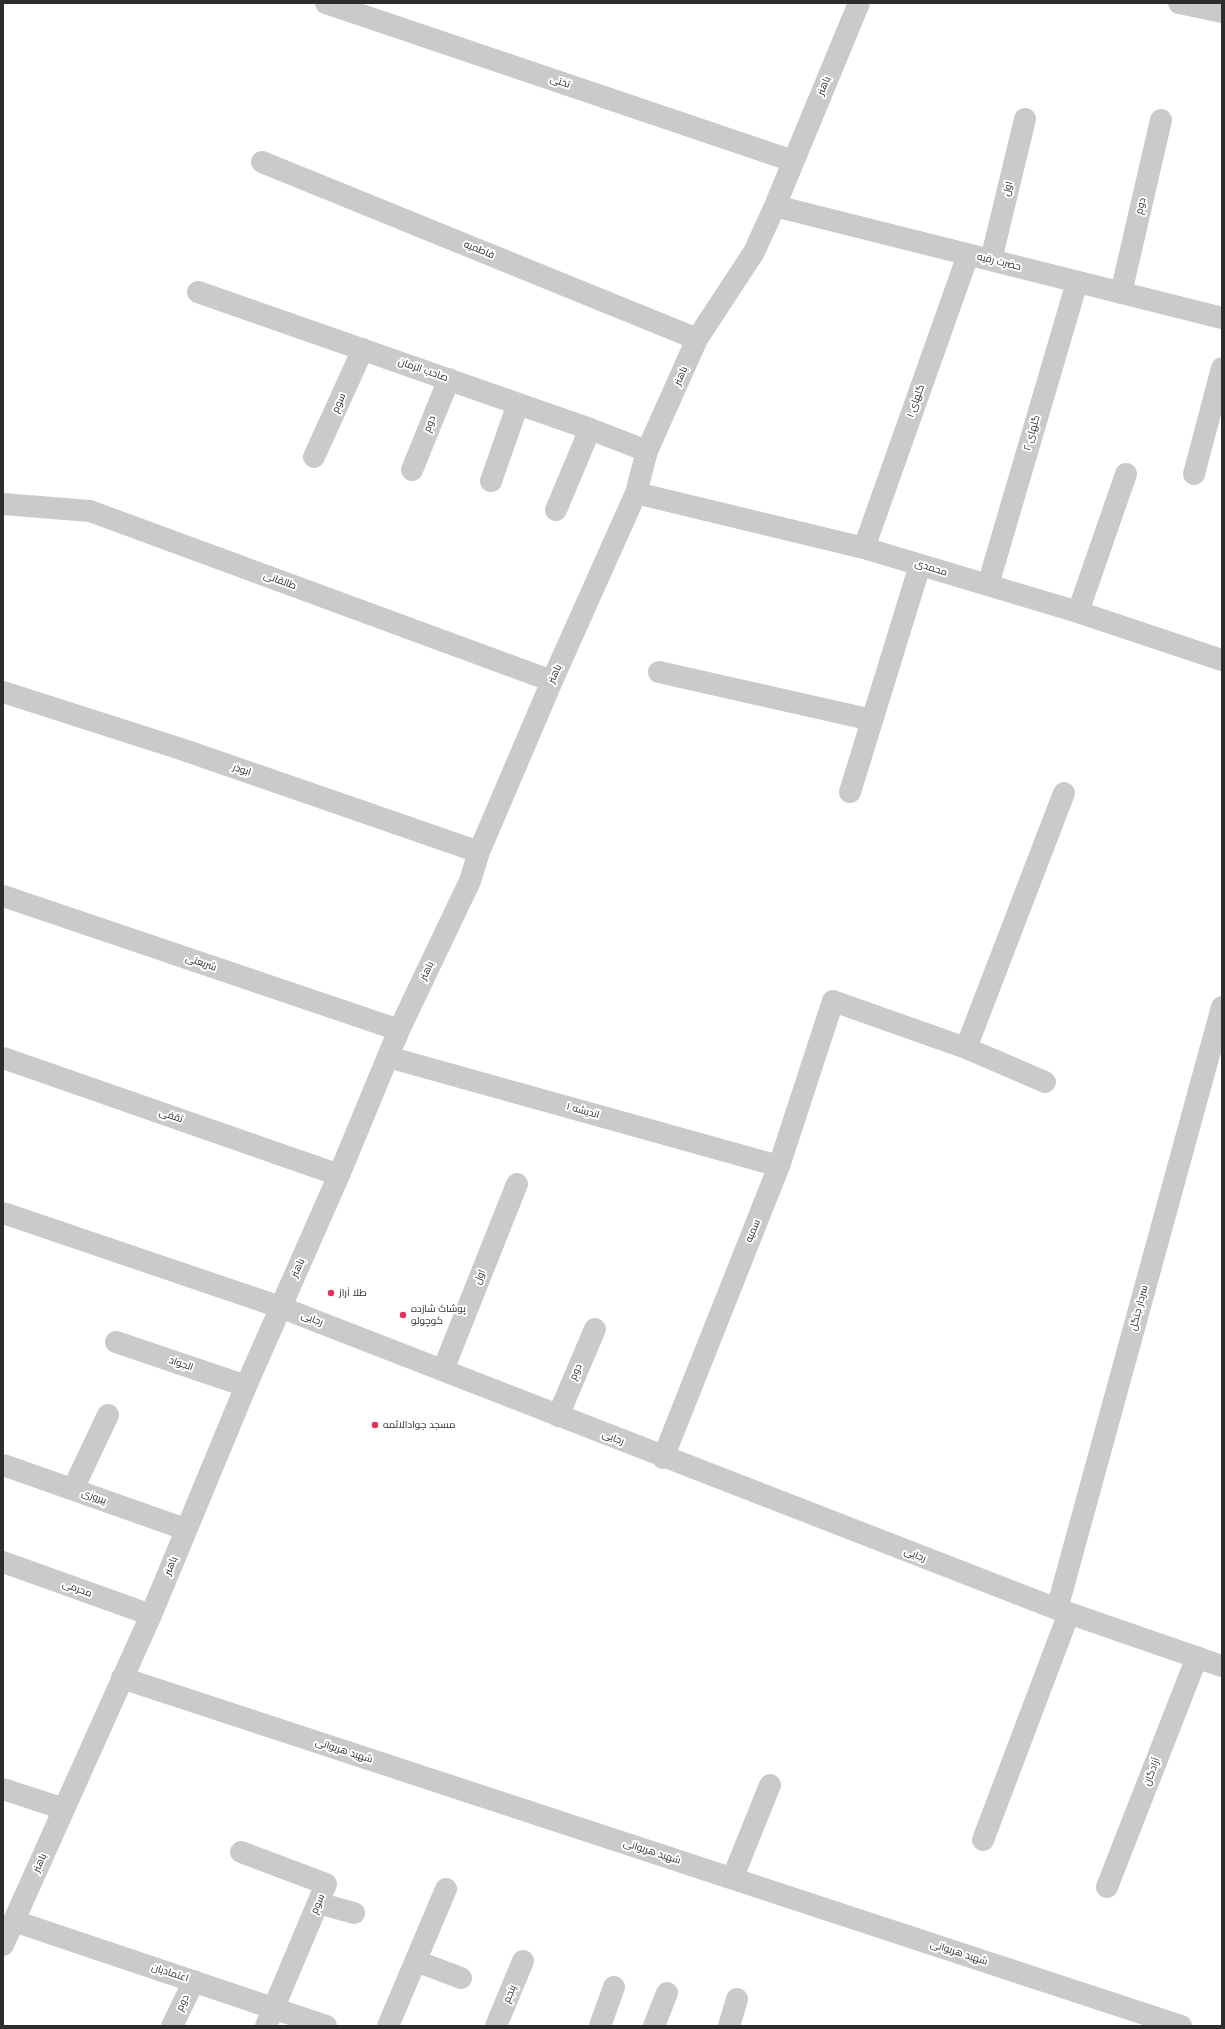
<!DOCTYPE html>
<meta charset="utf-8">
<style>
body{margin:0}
#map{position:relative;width:1225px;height:2029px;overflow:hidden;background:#fff;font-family:Helvetica,sans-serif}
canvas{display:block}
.frame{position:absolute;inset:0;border:4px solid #2d2d2d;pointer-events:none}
</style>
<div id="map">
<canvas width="1225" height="2029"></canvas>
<div class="frame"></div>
</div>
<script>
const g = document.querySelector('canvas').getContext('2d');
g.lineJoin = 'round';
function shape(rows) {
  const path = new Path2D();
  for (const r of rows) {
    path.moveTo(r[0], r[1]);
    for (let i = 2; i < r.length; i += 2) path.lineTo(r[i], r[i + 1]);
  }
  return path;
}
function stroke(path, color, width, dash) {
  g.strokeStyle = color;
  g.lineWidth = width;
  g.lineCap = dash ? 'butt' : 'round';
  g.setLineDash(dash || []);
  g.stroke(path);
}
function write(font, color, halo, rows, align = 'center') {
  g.font = font + ' Helvetica,Cairo,sans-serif';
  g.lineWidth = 4;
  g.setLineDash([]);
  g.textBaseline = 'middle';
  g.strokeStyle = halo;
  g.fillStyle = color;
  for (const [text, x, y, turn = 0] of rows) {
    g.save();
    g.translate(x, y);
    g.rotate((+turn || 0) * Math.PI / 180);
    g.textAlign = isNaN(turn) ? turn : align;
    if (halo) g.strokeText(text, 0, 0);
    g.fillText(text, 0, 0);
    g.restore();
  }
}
stroke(shape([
 [326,3,793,161],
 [1179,3,1222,12],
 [262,162,697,339],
 [775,206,1222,318],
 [991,260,1025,119],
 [198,292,590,429,647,451],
 [1121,293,1161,120],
 [314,457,363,349],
 [412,470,449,379],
 [1194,474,1222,368],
 [491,481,518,404],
 [636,493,864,548,1078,612,1222,660],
 [3,504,90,511,552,681],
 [556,510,590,429],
 [864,548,968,255],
 [988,585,1077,282],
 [1078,612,1126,474],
 [659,672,872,720],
 [3,692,184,750,479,852],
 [850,792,920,565],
 [3,896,399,1030],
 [966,1048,1064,793],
 [388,1057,779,1166],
 [3,1058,339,1175],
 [3,1213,280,1307,1057,1609,1222,1666],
 [116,1342,246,1386],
 [443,1370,517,1184],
 [558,1416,595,1329],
 [663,1458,779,1166,833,1001,966,1048,1045,1082],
 [3,1465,185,1529],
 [73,1489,108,1415],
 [3,1562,151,1615],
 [1057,1609,1222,1007],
 [122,1678,1181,2026],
 [3,1789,64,1809],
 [983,1840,1069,1613],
 [241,1852,326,1884,266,2026],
 [735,1872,770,1785],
 [1107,1887,1197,1657],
 [318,1903,354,1913],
 [14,1921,326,2026],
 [3,1945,151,1615,246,1386,339,1175,399,1030,470,881,479,852,552,681,636,493,647,451,697,339,754,252,775,206,859,3],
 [416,1961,461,1978],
 [172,2026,194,1981],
 [388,2026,446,1889],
 [496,2026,523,1961],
 [600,2026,614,1987],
 [654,2026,667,1993],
 [729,2026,737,1999]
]), '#cacaca', 22);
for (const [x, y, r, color] of [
 [331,1293,4,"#e13357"],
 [403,1315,4,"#e13357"],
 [375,1425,4,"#e13357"]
]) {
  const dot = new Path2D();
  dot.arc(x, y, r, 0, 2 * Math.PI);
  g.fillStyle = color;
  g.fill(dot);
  stroke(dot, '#fff', 1.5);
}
write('10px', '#2d2d2d', '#fff', [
 ["تختی",560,82,19],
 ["باهنر",824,86,-67],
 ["اول",1008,189,-76],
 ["دوم",1141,206,-77],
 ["فاطمیه",479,250,22],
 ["حضرت رقیه",999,262,14],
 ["صاحب الزمان",423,370,19],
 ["باهنر",681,376,-66],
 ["گلهای ۱",916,401,-70],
 ["سوم",339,403,-66],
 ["دوم",430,424,-68],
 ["گلهای ۲",1032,433,-74],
 ["محمدی",931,568,17],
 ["طالقانی",280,581,20],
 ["باهنر",555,674,-66],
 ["ابوذر",242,770,19],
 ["شریعتی",201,963,19],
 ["باهنر",427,971,-65],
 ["اندیشه ۱",583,1111,16],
 ["ثقفی",171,1116,19],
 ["سمیه",753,1231,-68],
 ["باهنر",298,1268,-66],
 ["اول",480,1277,-68],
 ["سردار جنگل",1139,1308,-75],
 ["رجایی",312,1319,21],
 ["الجواد",181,1364,19],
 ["دوم",576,1372,-67],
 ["رجایی",613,1438,21],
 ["پیروزی",94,1497,20],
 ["رجایی",915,1555,21],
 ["باهنر",171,1566,-68],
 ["محرمی",77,1589,20],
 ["شهید هریوانی",344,1751,18],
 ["آزادگان",1152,1772,-69],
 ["شهید هریوانی",652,1852,18],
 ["باهنر",40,1863,-66],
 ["سوم",318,1904,-67],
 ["شهید هریوانی",959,1953,18],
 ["اعتمادیان",170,1973,18],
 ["پنجم",510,1994,-67],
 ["دوم",183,2003,-64]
]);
write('10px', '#2d2d2d', '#fff', [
 ["طلا آراز",339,1293],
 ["پوشاک شازده",411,1309],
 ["کوچولو",411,1321],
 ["مسجد جوادالائمه",383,1425]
], 'left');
</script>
